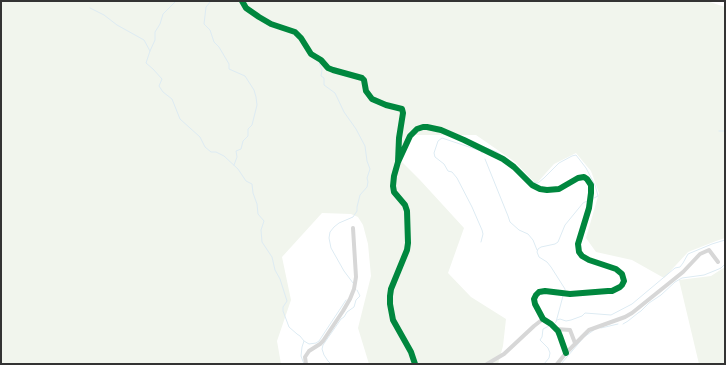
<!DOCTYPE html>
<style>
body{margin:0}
#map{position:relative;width:726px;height:365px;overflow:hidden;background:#fff;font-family:Mulish,sans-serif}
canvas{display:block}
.frame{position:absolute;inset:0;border:2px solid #333;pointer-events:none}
</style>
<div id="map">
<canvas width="726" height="365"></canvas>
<div class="frame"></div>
</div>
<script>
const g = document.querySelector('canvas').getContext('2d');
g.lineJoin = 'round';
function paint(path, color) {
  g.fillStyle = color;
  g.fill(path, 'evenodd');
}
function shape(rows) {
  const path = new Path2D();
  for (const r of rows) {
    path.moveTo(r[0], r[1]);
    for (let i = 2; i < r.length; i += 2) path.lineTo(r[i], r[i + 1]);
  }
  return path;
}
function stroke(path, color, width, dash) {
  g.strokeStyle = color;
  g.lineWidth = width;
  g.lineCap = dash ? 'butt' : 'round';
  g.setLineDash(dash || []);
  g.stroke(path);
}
paint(shape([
 [1,1,707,1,725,7,725,238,716,241,688,252,664,278,632,260,596,252,586,238,599,193,591,171,576,153,554,164,536,184,515,162,476,135,409,135,395,155,420,180,464,228,448,273,471,297,506,319,503,346,498,364,369,364,358,328,371,276,368,244,363,225,358,217,351,214,322,213,282,257,291,300,277,341,281,364,1,364],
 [725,267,725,364,699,364,679,280,711,276]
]), '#f1f5ed');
stroke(shape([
 [211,1,206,7,204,24,210,30,214,42,219,47,229,64,229,69,245,76,254,90,256,97,257,105,252,125,248,129,248,136,243,141,241,149,236,151,237,157,234,165],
 [90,8,104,15,117,25,144,40,150,51,146,63,153,69,162,79,159,86,163,92,172,99,180,119,200,137,205,147,211,152,216,152,224,156,238,169,246,181,252,184,253,193,257,204,258,214,264,221,261,230,262,242,272,257,275,270,280,279,287,301,283,307,283,311,289,327,297,334,300,336,304,341,302,347,301,356,304,364],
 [150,51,155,40,155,32,160,24,163,14,176,1],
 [319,63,322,70,321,76,324,78,324,85,335,93,344,112,356,129,365,146,367,161,370,169,367,178,368,182,367,187,360,195,357,207,357,211,353,217,339,223,334,227,330,232,329,238,331,248,344,271,353,283],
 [719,131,725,131],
 [484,147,497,152,513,164],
 [485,159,508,216,510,222,519,230,528,234,533,240,537,250],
 [521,171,533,182,538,183,544,178,559,163,572,156,576,155,586,168,595,185,598,196,594,198],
 [481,242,483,234,482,230,472,207,457,178,452,172,448,171,444,164,435,157,434,153,438,141,442,138,481,151,482,153],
 [565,290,565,289,551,267,547,262,539,257,537,252,538,249,541,247,555,244,558,242,565,225,583,203,587,201],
 [557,320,560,319,566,321,571,320,582,316,585,313,611,315,632,304,675,268,680,267,683,263,688,254,712,244,725,240],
 [555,323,556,322,563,296],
 [623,324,628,321,638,313,641,311,649,303,661,295,675,282,682,278,704,275,714,271,721,268,725,264],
 [601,328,618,324],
 [304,341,309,344,316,343,319,341,346,300],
 [331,364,328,361,324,355,322,349,323,345,341,319,344,317,347,312,354,307,356,300,360,296,357,290],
 [544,364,549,358,550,353,548,348,540,340,542,337,543,329,549,326],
 [561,364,584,337,594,330]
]), '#ddebf3', 1);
stroke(shape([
 [242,1,246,8,259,17,271,24,295,32,301,38,311,54,321,60,328,68,333,70,362,78,364,80,366,91,372,99,386,105,402,109,403,113,399,138,398,162,394,176,393,186,394,192,405,205,407,211,408,243,407,250,391,289,390,296,390,304,393,320,411,352,415,364],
 [398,162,410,136,417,129,423,127,427,127,441,130,464,140,503,159,514,167,532,185,540,189,547,190,559,189,578,178,584,177,587,179,591,185,591,193,589,208,578,244,579,252,582,256,589,260,616,269,622,274,624,281,622,285,620,287,612,291,608,291,570,294,545,291,539,292,536,295,534,299,535,304,543,319,551,324,558,331,560,336,566,353],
 [556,329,570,330,575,343],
 [306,364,305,357,309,351,320,344,323,341,343,311,350,299,354,289,356,277,353,228],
 [487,364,504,354,534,326,543,319],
 [557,364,566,353,589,330,625,317,632,313,683,272,700,254,709,250,718,262]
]), '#d7d7d7', 4);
stroke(shape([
 [242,1,246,8,259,17,271,24,295,32,301,38,311,54,321,60,328,68,333,70,362,78,364,80,366,91,372,99,386,105,402,109,403,113,399,138,398,162,394,176,393,186,394,192,405,205,407,211,408,243,407,250,391,289,390,296,390,304,393,320,411,352,415,364],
 [398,162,410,136,417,129,423,127,427,127,441,130,464,140,503,159,514,167,532,185,540,189,547,190,559,189,578,178,584,177,587,179,591,185,591,193,589,208,578,244,579,252,582,256,589,260,616,269,622,274,624,281,622,285,620,287,612,291,608,291,570,294,545,291,539,292,536,295,534,299,535,304,543,319,551,324,558,331,560,336,566,353]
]), '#00873e', 6);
</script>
